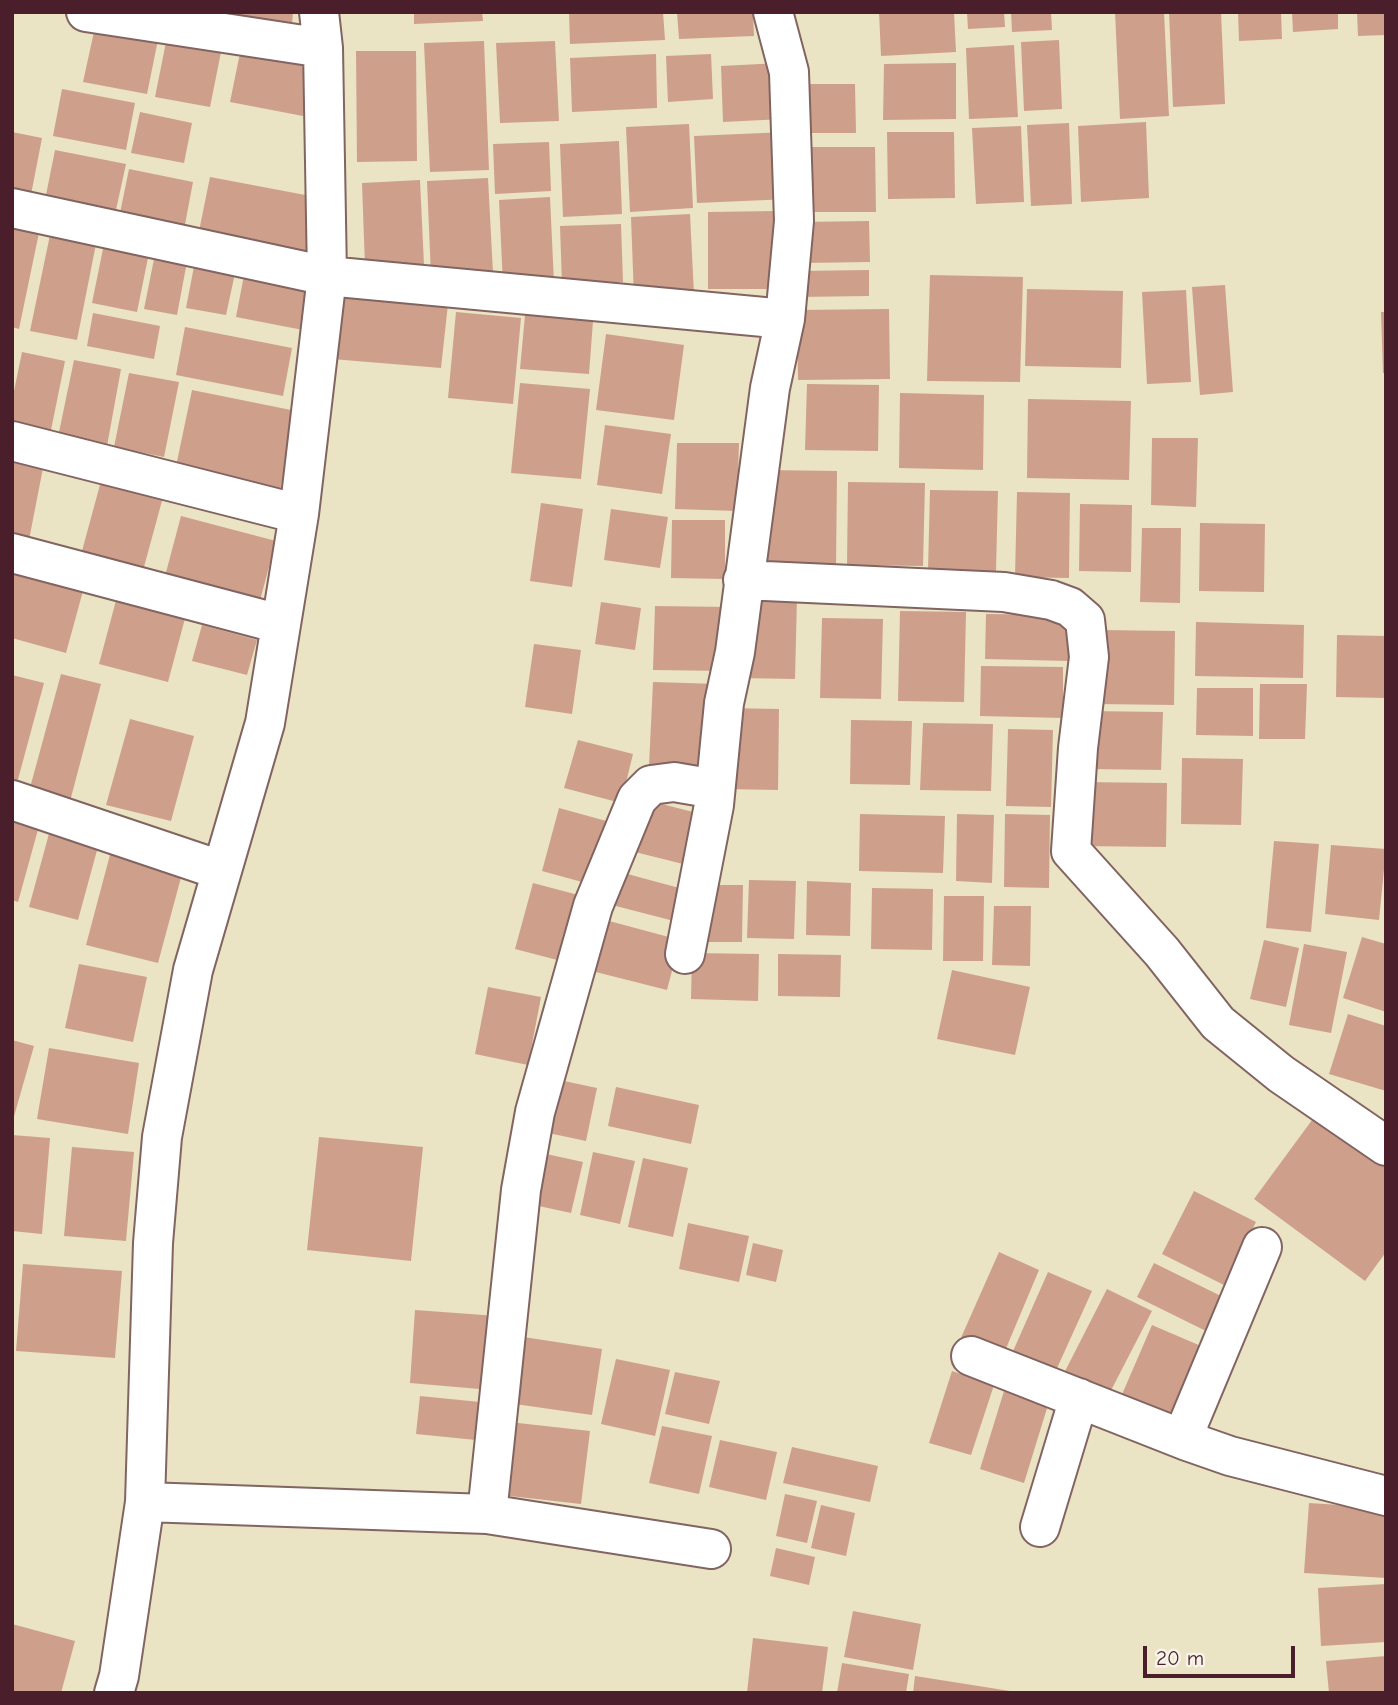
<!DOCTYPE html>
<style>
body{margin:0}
#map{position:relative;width:1398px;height:1705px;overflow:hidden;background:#eae3c4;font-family:"Comic Neue",sans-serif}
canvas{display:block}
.frame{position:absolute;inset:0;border:14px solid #4a1f2b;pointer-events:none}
.scale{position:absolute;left:1143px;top:1646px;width:152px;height:32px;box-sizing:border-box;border:4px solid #4a1f2b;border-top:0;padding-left:9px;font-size:21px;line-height:24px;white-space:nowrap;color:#4a1f2b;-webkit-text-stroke:5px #f7f3e8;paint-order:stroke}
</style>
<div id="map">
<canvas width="1398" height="1705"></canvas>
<div class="frame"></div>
<div class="scale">20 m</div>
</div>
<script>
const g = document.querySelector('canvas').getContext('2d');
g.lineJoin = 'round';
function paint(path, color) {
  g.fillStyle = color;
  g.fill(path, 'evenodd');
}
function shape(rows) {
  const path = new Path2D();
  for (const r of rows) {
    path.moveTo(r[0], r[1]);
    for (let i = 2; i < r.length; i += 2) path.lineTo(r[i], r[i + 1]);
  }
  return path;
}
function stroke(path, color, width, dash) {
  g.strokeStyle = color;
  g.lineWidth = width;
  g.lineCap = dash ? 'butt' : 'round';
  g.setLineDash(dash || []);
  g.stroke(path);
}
paint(shape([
 [222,12,293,12,292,25,221,20],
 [414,12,482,12,483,21,414,24],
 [569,12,663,12,665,40,570,44],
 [677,12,753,12,754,36,679,39],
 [879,12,954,12,956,52,881,56],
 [967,12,1004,12,1005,27,968,29],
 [1011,12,1051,12,1052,30,1012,32],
 [1115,12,1164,12,1169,116,1120,119],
 [1169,12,1221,12,1225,104,1173,107],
 [1238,12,1281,12,1282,39,1239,41],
 [1292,12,1338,12,1338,29,1293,32],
 [1357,12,1386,12,1386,35,1358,36],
 [97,18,160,30,147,94,83,82],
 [169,27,224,37,210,107,155,97],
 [1059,40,1062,109,1024,111,1021,42],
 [484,41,489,170,430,172,424,43],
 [555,41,559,121,500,123,496,43],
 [1014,45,1018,117,969,119,966,48],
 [241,48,314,62,303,116,230,102],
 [356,51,416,51,417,161,357,162],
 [656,54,657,108,572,112,570,58],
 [711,54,713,99,668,102,666,56],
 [780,63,783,119,723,122,721,66],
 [956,63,956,119,883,120,884,64],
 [801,84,855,84,856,133,801,133],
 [62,89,135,103,126,150,53,136],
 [140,112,192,123,184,163,131,153],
 [1146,122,1149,198,1081,202,1078,126],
 [1069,123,1072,204,1031,206,1027,125],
 [689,124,693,208,630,212,626,127],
 [1021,126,1024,202,976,204,972,128],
 [12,132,42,138,29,205,12,201],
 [786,132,789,199,697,203,694,136],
 [887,132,954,132,955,198,888,199],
 [619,141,622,214,563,217,560,144],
 [549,142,551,191,495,194,493,144],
 [807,147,875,147,876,212,808,212],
 [55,150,126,164,114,219,44,205],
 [129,169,193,182,183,235,118,223],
 [210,177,316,197,304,261,197,241],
 [488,178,493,273,431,276,427,181],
 [420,180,424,265,365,267,362,183],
 [550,197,554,283,503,285,499,200],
 [776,211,777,289,708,289,708,212],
 [690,214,694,295,634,298,631,217],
 [12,217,41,223,19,329,12,327],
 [869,221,870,262,801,263,801,222],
 [621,224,623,282,562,284,560,226],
 [50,235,96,244,77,340,30,331],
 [105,239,150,248,137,312,92,303],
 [157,244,189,251,177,315,144,309],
 [196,256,237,264,226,315,186,308],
 [245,270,317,283,308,331,236,317],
 [869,270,869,296,798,297,799,271],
 [930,275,1023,277,1020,382,927,381],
 [1225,285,1233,392,1200,395,1192,287],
 [1027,289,1123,291,1121,368,1025,366],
 [1186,290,1191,382,1147,384,1142,292],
 [339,295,448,304,441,368,332,359],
 [889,309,890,379,798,380,797,310],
 [456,312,521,318,513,404,448,398],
 [1381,312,1386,312,1386,373,1383,373],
 [93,313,160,326,154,359,87,346],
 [525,315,593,321,589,374,520,369],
 [185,327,292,348,283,396,176,375],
 [606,334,684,345,674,420,596,410],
 [22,352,65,361,50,435,12,427,12,401],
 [74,360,121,369,107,446,58,437],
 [129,373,179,382,164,457,114,447],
 [520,383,590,389,581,479,511,473],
 [807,384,879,385,878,451,805,450],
 [192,390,296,411,280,491,175,471],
 [900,393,984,395,983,470,899,468],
 [1028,399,1131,401,1129,480,1027,478],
 [605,425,671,434,662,494,597,485],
 [1152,438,1198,438,1196,507,1151,505],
 [677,443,739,443,737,511,675,509],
 [12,462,43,468,28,545,12,542],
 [767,470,837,471,836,567,765,566],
 [101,481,163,497,141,578,79,562],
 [848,482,925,483,923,566,847,565],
 [930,490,998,491,996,571,928,570],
 [1017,492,1070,493,1069,578,1015,577],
 [541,503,583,509,572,587,530,581],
 [1080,504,1132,505,1131,572,1079,571],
 [611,509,668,517,660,568,604,560],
 [181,516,276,541,259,604,164,580],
 [672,520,725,520,725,579,671,578],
 [1200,523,1265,524,1264,592,1199,591],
 [1142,528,1181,528,1180,603,1140,602],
 [12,561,86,580,66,653,12,638],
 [118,593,187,611,168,682,99,664],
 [743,596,797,597,795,679,741,678],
 [601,602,641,608,635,650,595,644],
 [655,606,730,607,729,671,653,670],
 [900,611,966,612,964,702,898,701],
 [986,614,1070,615,1069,661,985,659],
 [822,618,883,619,881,699,820,698],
 [1196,622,1304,625,1303,678,1195,676],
 [202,625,257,640,247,675,192,661],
 [1099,630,1175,631,1174,705,1097,704],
 [1337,635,1386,636,1386,698,1336,697],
 [534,644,581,650,572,714,525,707],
 [981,666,1063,667,1063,718,980,716],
 [61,674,101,684,69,805,28,795],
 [12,675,44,683,17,783,12,781],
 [653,682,719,684,715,768,649,766],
 [1260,684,1307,684,1305,739,1259,739],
 [1197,688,1253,688,1253,736,1196,735],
 [726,708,779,709,778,790,724,789],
 [1087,711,1163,712,1161,770,1086,769],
 [130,719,194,736,171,821,106,805],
 [851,720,912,721,910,785,850,784],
 [923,723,993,724,991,791,920,790],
 [1008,729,1053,730,1051,807,1006,806],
 [578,740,633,754,621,803,564,788],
 [1182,758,1243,759,1241,825,1181,824],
 [1080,782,1167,783,1166,847,1079,846],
 [650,801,705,815,691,866,635,852],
 [559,808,610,822,593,885,542,871],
 [860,814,945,816,943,873,859,871],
 [957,814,994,815,992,883,956,881],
 [1005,814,1050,815,1049,888,1004,887],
 [12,819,39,826,18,902,12,900],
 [50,830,99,843,78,920,29,907],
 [1274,841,1319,844,1311,932,1266,928],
 [1331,845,1386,849,1379,920,1325,914],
 [111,851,183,870,158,963,86,945],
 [620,872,683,889,674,921,612,905],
 [749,880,796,881,794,939,747,938],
 [807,881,851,883,850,936,806,935],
 [533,883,582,896,565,962,515,949],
 [700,885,743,885,742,942,698,942],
 [872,888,933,889,932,950,871,949],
 [944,896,984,896,983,961,943,961],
 [994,906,1031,906,1030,966,992,965],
 [598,918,680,940,667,990,584,969],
 [1362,937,1386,944,1386,1012,1343,998],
 [1264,940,1299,948,1286,1007,1250,999],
 [1304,944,1347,952,1331,1033,1289,1025],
 [692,953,759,954,758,1001,691,999],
 [778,954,841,955,840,997,778,996],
 [79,964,147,977,133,1042,65,1028],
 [952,970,1030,987,1015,1055,937,1039],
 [488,987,541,997,528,1065,475,1054],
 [1348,1014,1386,1026,1386,1091,1329,1074],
 [12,1040,34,1046,13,1120,12,1120],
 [49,1048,139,1063,128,1134,37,1119],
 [550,1078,597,1088,586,1141,539,1131],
 [616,1087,699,1105,691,1144,608,1126],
 [1315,1116,1386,1168,1386,1252,1365,1281,1254,1199],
 [12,1135,50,1138,42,1234,12,1231],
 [319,1137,423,1147,411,1261,307,1250],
 [72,1147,134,1152,126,1241,64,1236],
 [537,1152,583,1162,571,1213,525,1203],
 [593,1152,635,1161,620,1224,580,1215],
 [643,1158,688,1168,673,1237,628,1227],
 [1194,1191,1256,1222,1224,1285,1162,1254],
 [688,1223,749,1236,739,1282,679,1269],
 [753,1243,783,1250,776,1282,746,1275],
 [999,1252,1039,1270,1002,1358,960,1340],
 [1154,1263,1225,1298,1208,1332,1137,1297],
 [23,1264,122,1271,115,1358,16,1351],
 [1048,1272,1092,1291,1053,1377,1010,1358],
 [1107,1289,1152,1311,1104,1404,1060,1381],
 [415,1310,497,1316,491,1390,410,1383],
 [1152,1325,1201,1346,1169,1420,1120,1399],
 [517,1336,602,1349,592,1415,508,1403],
 [616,1359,670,1370,655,1436,601,1424],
 [952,1371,994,1385,971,1455,929,1443],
 [675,1372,720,1381,709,1424,665,1414],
 [1004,1391,1048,1405,1024,1483,980,1469],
 [420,1396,490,1403,486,1441,416,1434],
 [509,1422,590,1431,581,1504,501,1495],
 [662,1426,712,1436,699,1494,649,1483],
 [720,1440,777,1452,766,1500,709,1487],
 [792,1447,878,1466,870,1502,783,1483],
 [785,1494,817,1501,807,1543,776,1536],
 [1309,1503,1386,1508,1386,1578,1304,1573],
 [821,1505,855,1513,846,1556,811,1548],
 [776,1548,815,1557,809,1585,770,1576],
 [1386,1584,1386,1642,1321,1646,1318,1588],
 [853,1611,921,1624,913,1670,844,1657],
 [12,1624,75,1641,61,1693,12,1693],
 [753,1638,828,1647,822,1693,747,1693],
 [1386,1656,1386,1693,1329,1693,1326,1661],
 [842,1663,909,1674,906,1693,837,1693],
 [915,1676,1010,1691,1010,1693,913,1693]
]), '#cea08c');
const minor = shape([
 [86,12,323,48],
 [12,208,327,276,785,319],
 [12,441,299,514],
 [12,553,280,624],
 [743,580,1004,592,1051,600,1070,607,1085,620,1089,657,1078,748,1071,851,1162,952,1218,1023,1281,1074,1386,1146],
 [12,800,220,870],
 [685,954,714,805,724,703,735,652,770,388,785,319,794,221,789,72,773,12],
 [1262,1247,1189,1422,1187,1441,1230,1456,1386,1496],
 [971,1356,1187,1441],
 [145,1502,487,1514,711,1549],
 [487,1514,521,1190,535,1112,593,906,637,799,651,785,674,782,715,789],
 [1040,1527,1079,1398],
 [114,1693,119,1676,145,1502,153,1243,162,1137,193,970,265,723,299,514,327,276,323,48,319,12]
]);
stroke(minor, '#826461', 42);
stroke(minor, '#fff', 38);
</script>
